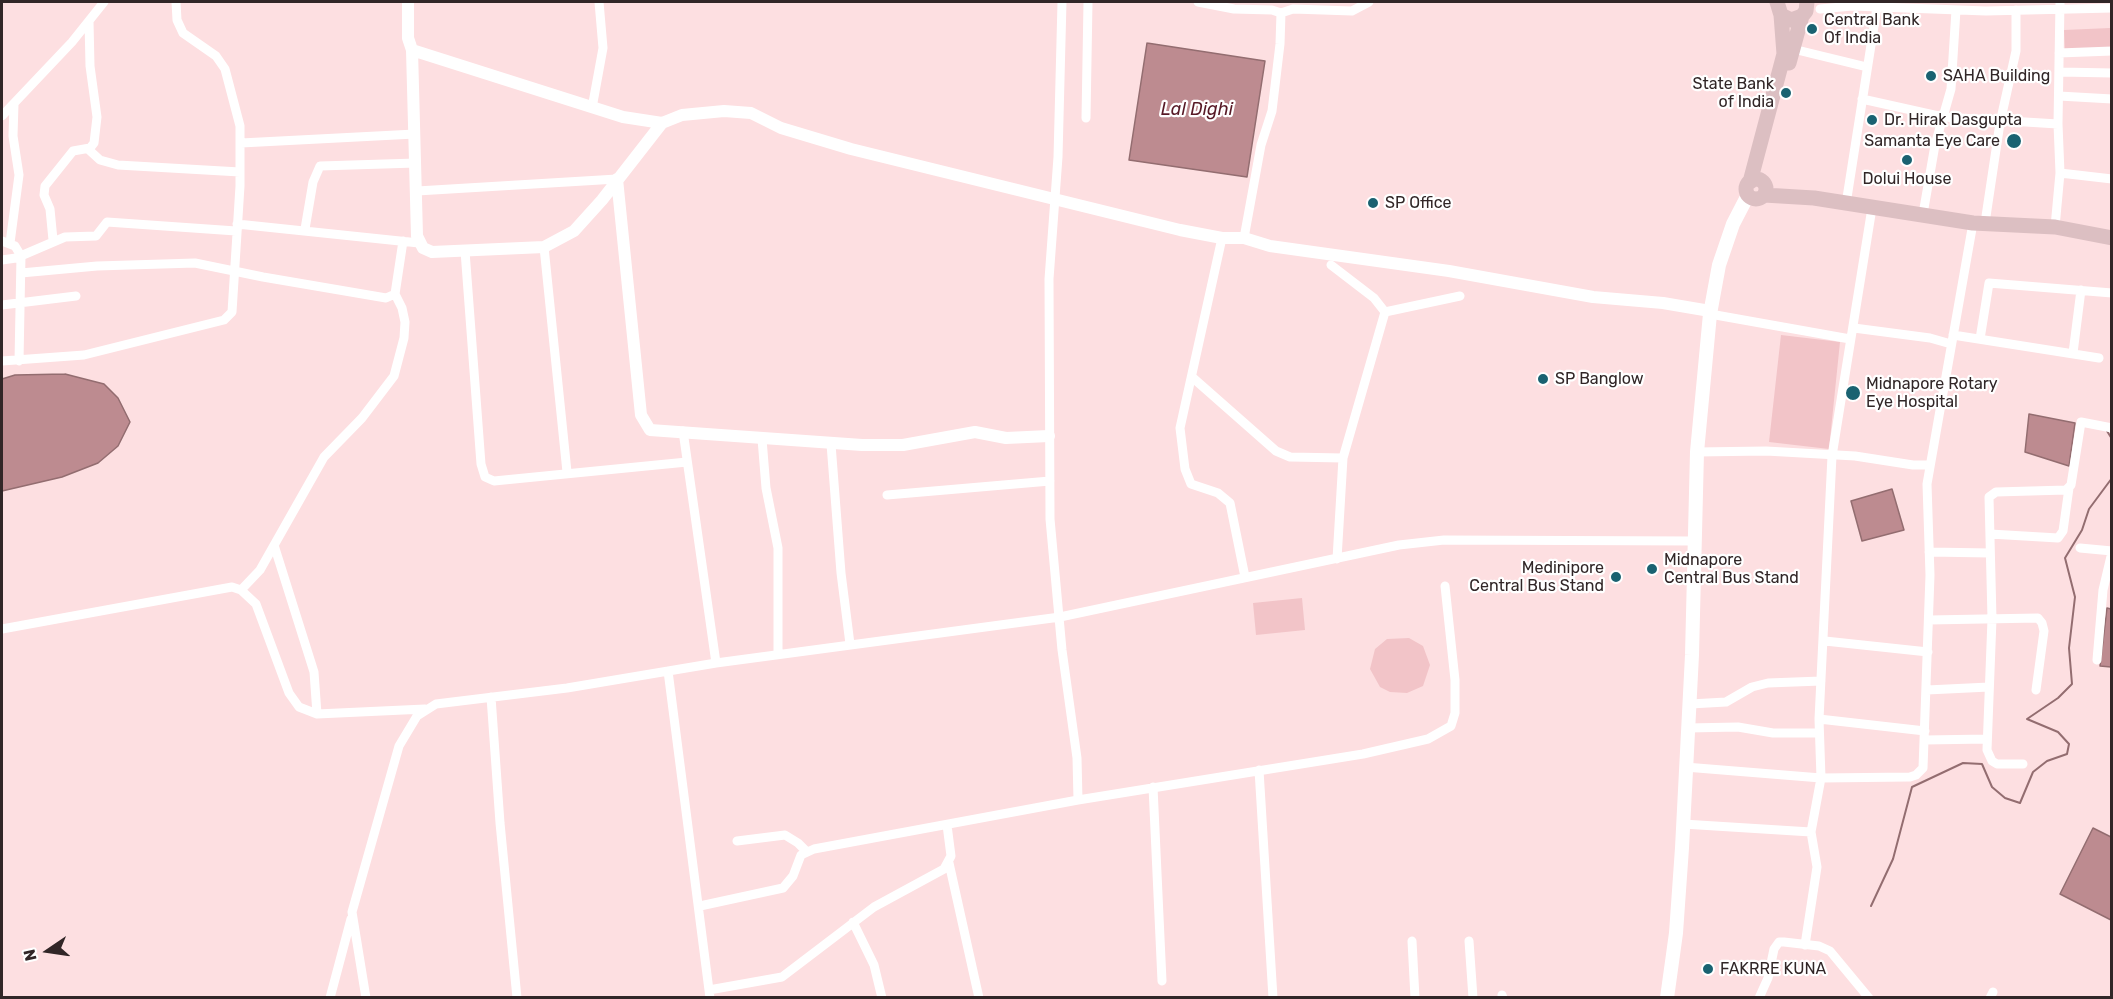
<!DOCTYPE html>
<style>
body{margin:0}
#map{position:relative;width:2113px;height:999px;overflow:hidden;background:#fddfe1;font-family:Rubik,sans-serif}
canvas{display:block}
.frame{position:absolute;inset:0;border:3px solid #312627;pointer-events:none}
.north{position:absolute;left:18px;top:921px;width:60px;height:60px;-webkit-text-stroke:4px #fff;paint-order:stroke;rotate:257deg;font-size:16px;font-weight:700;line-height:24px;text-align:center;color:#312627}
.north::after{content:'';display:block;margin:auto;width:21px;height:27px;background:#312627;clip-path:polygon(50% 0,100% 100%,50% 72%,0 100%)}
</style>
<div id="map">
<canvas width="2113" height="999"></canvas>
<div class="frame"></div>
<div class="north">N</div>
</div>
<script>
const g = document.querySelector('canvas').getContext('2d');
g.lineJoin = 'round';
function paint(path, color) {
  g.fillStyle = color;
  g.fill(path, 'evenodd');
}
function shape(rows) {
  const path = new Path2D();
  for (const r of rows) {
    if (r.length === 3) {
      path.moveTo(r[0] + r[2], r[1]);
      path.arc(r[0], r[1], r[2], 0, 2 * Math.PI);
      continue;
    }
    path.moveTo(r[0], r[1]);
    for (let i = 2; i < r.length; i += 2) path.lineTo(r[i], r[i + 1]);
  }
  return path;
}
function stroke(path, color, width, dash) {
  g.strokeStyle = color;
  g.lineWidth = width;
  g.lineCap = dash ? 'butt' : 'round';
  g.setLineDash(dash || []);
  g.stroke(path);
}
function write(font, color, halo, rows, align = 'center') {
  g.font = font + ' Rubik,sans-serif';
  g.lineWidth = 4.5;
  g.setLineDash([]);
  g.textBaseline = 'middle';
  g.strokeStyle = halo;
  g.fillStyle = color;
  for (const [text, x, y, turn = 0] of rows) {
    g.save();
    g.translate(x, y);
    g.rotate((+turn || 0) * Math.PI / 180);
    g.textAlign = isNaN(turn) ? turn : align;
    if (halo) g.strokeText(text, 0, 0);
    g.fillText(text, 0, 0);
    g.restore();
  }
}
paint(shape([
 [2110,28,2111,53,2065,54,2064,30],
 [1781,335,1840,342,1829,449,1769,442],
 [1302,598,1305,630,1256,635,1253,603],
 [1409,638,1423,646,1430,665,1423,686,1407,693,1390,692,1380,687,1370,669,1375,649,1387,639]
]), '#f2c4c8');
const water = shape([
 [1147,43,1265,61,1247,177,1129,160,1147,43],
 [65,374,104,384,118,398,130,422,118,446,98,463,62,477,2,491,2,379,15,375,65,374],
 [2029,414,2075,423,2069,466,2025,452,2029,414],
 [1892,489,1904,530,1862,541,1851,501,1892,489],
 [2107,608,2111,609,2111,667,2100,666,2107,608],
 [2093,828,2111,837,2111,920,2060,894,2093,828]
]);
paint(water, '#bd8b90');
stroke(water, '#936d70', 1.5);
stroke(shape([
 [2107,431,2112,439],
 [1871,906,1893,859,1912,787,1963,763,1982,764,1992,787,2005,798,2020,803,2033,772,2047,761,2067,754,2069,744,2058,732,2027,719,2058,698,2072,684,2069,648,2075,597,2065,558,2082,530,2089,509,2112,478]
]), '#936d70', 2);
stroke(shape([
 [1062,2,1058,157,1049,279,1050,519,1062,650,1077,758,1078,800],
 [1198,2,1234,9,1272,10,1281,13,1280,44,1272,111,1261,145,1244,238],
 [1820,9,1852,6,1986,11,2112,8],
 [1281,13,1293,9,1352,11,1369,2],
 [1793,49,1867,67],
 [2059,53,2112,51],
 [2060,72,2112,73],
 [2059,96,2112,99],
 [1862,99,1943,117,2058,124],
 [592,108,603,48,599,2],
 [2,116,72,42,104,2],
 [1086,118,1088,2],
 [241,143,415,134],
 [88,149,100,160,118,165,240,172],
 [2060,173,2112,179],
 [417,191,617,179],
 [1846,204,1877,7],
 [1923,214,1935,145,1951,89,1956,10],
 [1985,223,2000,123,2016,51,2016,10],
 [237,224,419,243],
 [2055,227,2060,173,2058,124,2060,2],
 [305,229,313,182,320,166,416,163],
 [1222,238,1180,428,1185,469,1191,484,1218,493,1230,503,1245,577],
 [53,240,50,209,44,195,45,186,73,151,90,148,94,143,97,117,90,66,89,21],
 [2,241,15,246,21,256,19,361],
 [10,243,19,175,13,136,14,104],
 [544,247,567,472],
 [465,251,481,464,485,477,494,481,687,462],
 [2,260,16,258,65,237,96,236,107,222,236,231],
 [1331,265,1374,298,1385,312,1343,458],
 [21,273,97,266,195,263,263,277,386,298,395,294,403,241],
 [2,305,76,296],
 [1385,312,1460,296],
 [1710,314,1850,339],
 [1854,328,1930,338,1951,344],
 [1953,335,2099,358],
 [1980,339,1989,283,2112,293],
 [2073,353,2081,290],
 [2,361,84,355,224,320,232,312,240,186,240,126,225,69,216,56,183,33,177,20,176,2],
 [1192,377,1276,451,1290,457,1343,458,1337,559],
 [683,431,716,663],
 [762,439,766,488,778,548,778,654],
 [831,444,841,573,850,644],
 [1697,452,1766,451,1855,456,1913,465,1930,465],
 [887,495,1050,481],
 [1990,534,2058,538,2063,531,2069,488],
 [274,545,314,672,317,714],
 [2080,548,2112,551],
 [1929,552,1990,553],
 [241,590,260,570,324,457,362,418,394,376,404,338,405,322,402,308,395,294],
 [1929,620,2038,618,2042,623,2044,631,2036,690],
 [2,629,232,587,241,590,256,604,289,693,299,707,317,714,425,709],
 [1825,641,1928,652],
 [2097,660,2103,590,2112,552],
 [668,671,710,998],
 [1927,690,1989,687],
 [491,697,500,823,517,998],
 [1690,704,1726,702,1752,687,1768,683,1821,681],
 [1819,719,1925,731],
 [1688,728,1738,727,1773,733,1819,733],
 [1925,740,1987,739],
 [2023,764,1997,764,1992,761,1987,750,1992,619,1989,497,1996,492,2066,490,2071,485,2081,422,2112,428],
 [1685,767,1821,778,1910,777,1916,775,1923,768,1930,575,1927,484,1973,223],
 [1259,770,1273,998],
 [1153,787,1162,981],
 [1683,824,1811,832],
 [737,841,785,835,798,843,806,851],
 [949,863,979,998],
 [700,906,783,888,793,876,801,855,814,849,1078,800,1363,754,1428,739,1451,726,1455,713,1455,680,1445,586],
 [853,922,874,965,882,998],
 [1412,941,1415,998],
 [1469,941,1473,998],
 [1805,945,1817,867,1811,832,1821,778,1819,719,1832,456,1872,208],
 [709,990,782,977,874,907,944,869,951,856,947,825],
 [1502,995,1503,998],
 [330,998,351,919],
 [366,998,352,912,399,746,417,716,436,704,567,688,716,663,1060,617,1399,545,1444,540,1693,541],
 [1759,998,1768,978,1774,949,1779,942,1784,942,1819,946,1830,951,1869,998],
 [1990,998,1993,992]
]), '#fff', 9);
stroke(shape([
 [408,2,408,38,412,50,623,117,662,123,682,115,724,111,751,113,781,128,851,149,1180,230,1222,238,1244,238,1270,246,1449,271,1593,297,1663,303,1710,311],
 [412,50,417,236,423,248,432,252,544,247,574,231,602,200,662,123],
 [617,179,641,415,650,430,862,445,903,445,975,432,1006,438,1049,436]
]), '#fff', 12);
stroke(shape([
 [1667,998,1676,933,1682,848,1692,655,1697,452,1710,314,1719,265,1733,224,1748,195]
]), '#fff', 14);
stroke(shape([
 [1777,2,1781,15,1791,20,1802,16,1806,11,1807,2],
 [1789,63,1802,16],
 [1756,189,10],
 [1750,182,1784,54,1781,15],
 [1764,195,1814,198,1973,223,2055,227,2112,238]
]), '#dcbfc2', 15);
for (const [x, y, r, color] of [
 [1812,29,6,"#1a6271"],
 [1931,76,6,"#1a6271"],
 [1786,93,6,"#1a6271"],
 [1872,120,6,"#1a6271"],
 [2014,141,8,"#1a6271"],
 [1907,160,6,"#1a6271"],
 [1373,203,6,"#1a6271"],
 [1543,379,6,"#1a6271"],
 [1853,393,8,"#1a6271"],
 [1652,569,6,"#1a6271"],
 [1616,577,6,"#1a6271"],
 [1708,969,6,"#1a6271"]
]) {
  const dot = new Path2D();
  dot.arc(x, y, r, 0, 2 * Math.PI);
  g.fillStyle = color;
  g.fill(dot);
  stroke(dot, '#fff', 2);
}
write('16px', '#312627', '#fff', [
 ["Central Bank",1824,20],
 ["Of India",1824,38],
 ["SAHA Building",1943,76],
 ["State Bank",1774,84,"right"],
 ["of India",1774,102,"right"],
 ["Dr. Hirak Dasgupta",1884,120],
 ["Samanta Eye Care",2000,141,"right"],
 ["Dolui House",1907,179,"center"],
 ["SP Office",1385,203],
 ["SP Banglow",1555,379],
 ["Midnapore Rotary",1866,384],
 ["Eye Hospital",1866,402],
 ["Midnapore",1664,560],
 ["Central Bus Stand",1664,578],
 ["Medinipore",1604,568,"right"],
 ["Central Bus Stand",1604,586,"right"],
 ["FAKRRE KUNA",1720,969]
], 'left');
write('italic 18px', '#571926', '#fff', [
 ["Lal Dighi",1197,110]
]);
</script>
